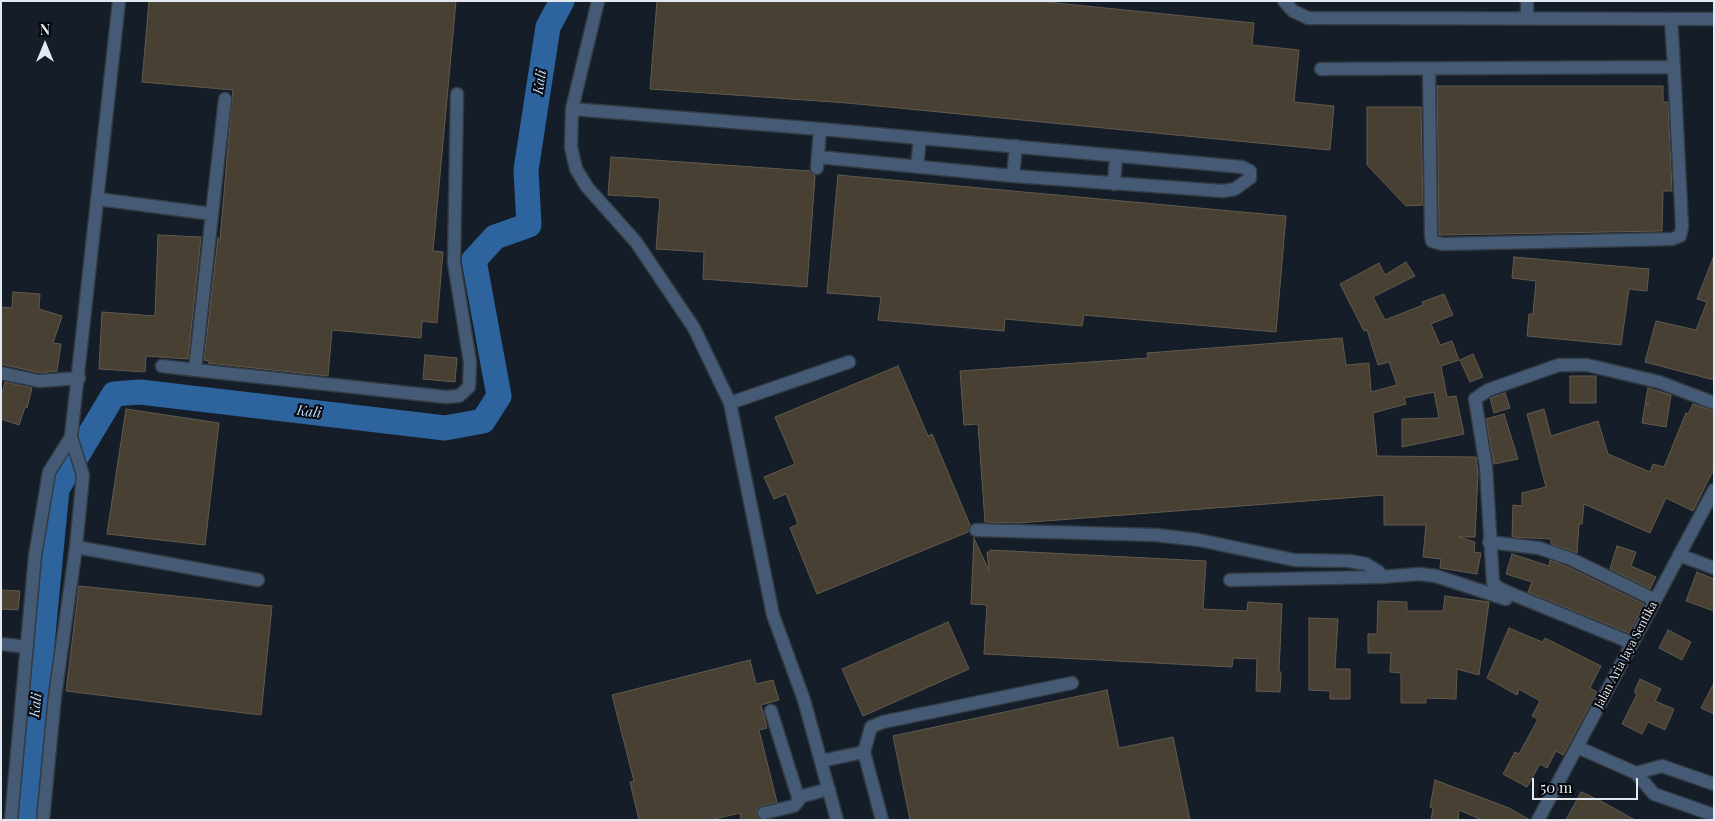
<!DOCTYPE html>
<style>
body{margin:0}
#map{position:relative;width:1715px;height:821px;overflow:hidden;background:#151d28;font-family:"Playfair Display",serif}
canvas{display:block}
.frame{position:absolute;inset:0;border:2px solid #e3e9f1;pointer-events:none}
.north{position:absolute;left:20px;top:20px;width:50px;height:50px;-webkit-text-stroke:4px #05070c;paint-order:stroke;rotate:0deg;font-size:14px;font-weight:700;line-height:20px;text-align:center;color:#e3e9f1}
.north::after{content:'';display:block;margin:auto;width:18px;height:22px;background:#e3e9f1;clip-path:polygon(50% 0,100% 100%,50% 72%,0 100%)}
.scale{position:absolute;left:1532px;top:778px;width:106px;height:22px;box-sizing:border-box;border:2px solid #e3e9f1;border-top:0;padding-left:6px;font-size:15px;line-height:18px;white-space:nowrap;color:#e3e9f1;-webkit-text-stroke:4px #05070c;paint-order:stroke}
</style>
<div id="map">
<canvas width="1715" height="821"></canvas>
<div class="frame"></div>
<div class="north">N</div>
<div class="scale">50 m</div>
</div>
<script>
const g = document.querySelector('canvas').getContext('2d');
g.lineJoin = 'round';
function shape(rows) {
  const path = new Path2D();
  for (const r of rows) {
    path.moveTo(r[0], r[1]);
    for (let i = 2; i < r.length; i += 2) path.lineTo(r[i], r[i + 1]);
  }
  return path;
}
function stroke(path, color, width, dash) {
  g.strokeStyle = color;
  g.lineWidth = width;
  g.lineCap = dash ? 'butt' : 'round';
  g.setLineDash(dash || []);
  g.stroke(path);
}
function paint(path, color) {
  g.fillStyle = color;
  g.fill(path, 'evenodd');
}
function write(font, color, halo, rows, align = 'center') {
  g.font = font + ' "Playfair Display",serif';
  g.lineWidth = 4;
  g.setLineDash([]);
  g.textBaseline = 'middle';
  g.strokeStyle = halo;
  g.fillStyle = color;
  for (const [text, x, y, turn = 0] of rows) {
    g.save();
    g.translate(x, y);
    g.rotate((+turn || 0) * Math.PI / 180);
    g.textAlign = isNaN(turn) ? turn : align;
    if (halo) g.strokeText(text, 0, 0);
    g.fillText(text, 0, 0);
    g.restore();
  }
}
stroke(shape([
 [25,820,57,489,114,394,140,392,445,428,483,421,499,396,474,260,495,237,529,225,526,170,548,27,562,1]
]), '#2e649d', 25);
const building = shape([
 [149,1,456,1,433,251,443,252,437,323,422,321,421,338,332,330,328,376,208,363,209,361,204,360,218,238,220,239,233,90,142,82,149,1],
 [657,1,1036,1,1254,23,1252,45,1299,50,1294,102,1334,106,1330,150,847,103,650,89,657,1],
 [1437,86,1663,86,1663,102,1668,102,1672,191,1663,191,1662,231,1439,235,1437,86],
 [1367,107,1421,107,1423,205,1406,206,1367,165,1367,107],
 [611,157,810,171,815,176,807,287,703,279,704,252,656,249,660,198,608,195,611,157],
 [838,175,1286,216,1276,332,1084,315,1082,326,1005,319,1004,331,878,320,881,297,827,293,838,175],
 [158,235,201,237,188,359,146,356,145,372,99,369,102,312,155,316,158,235],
 [1514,257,1649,269,1647,291,1629,289,1621,345,1527,336,1529,314,1533,314,1536,281,1512,278,1514,257],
 [1713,258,1714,380,1645,362,1656,321,1696,330,1707,302,1697,299,1713,258],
 [1406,262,1415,276,1373,297,1385,320,1423,305,1422,302,1444,294,1453,315,1431,324,1440,345,1452,341,1459,360,1441,366,1447,397,1456,396,1464,434,1402,447,1402,419,1439,418,1434,392,1404,398,1406,404,1373,413,1377,456,1476,457,1478,473,1475,537,1459,537,1475,542,1474,552,1481,553,1477,574,1440,568,1441,559,1423,557,1426,525,1384,525,1384,495,1019,523,985,522,978,424,964,425,960,371,1148,358,1147,353,1342,338,1346,365,1369,363,1371,392,1397,385,1389,362,1378,365,1367,330,1364,331,1340,284,1379,263,1385,275,1406,262],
 [13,292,40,294,39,309,62,316,53,343,61,344,57,371,40,373,1,364,1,307,12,308,13,292],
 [1473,354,1483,377,1470,382,1460,360,1473,354],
 [425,355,457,358,455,382,423,379,425,355],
 [898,366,928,436,932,434,970,525,968,532,817,594,790,528,798,524,786,494,774,499,764,477,795,464,775,417,898,366],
 [1570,376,1596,376,1596,403,1570,403,1570,376],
 [5,382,32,388,27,408,25,407,19,425,1,419,1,397,5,382],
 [1648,388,1671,395,1666,427,1642,423,1645,405,1649,404,1645,404,1648,388],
 [1505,393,1510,408,1494,413,1490,398,1505,393],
 [1693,404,1714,411,1714,469,1693,511,1666,498,1650,533,1584,504,1582,524,1579,524,1577,553,1551,544,1551,539,1512,537,1513,505,1522,506,1522,493,1546,487,1527,414,1544,409,1551,436,1598,421,1608,454,1650,472,1653,464,1664,467,1686,413,1688,414,1693,404],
 [126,409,219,423,205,545,107,534,126,409],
 [1504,414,1518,459,1494,464,1486,419,1504,414],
 [974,538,989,571,987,552,990,552,990,550,1206,561,1203,609,1247,611,1248,602,1282,604,1279,672,1281,672,1280,692,1256,691,1257,659,1233,658,1232,667,984,654,987,605,971,604,974,538],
 [1617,546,1636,552,1631,566,1656,577,1650,589,1610,569,1617,546],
 [1512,554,1549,566,1550,560,1568,567,1644,604,1629,633,1528,592,1532,582,1506,574,1512,554],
 [1697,572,1714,579,1714,611,1686,601,1697,572],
 [79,586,272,606,261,715,66,691,79,586],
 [1,590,20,591,18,610,1,609,1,590],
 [1445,596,1489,602,1479,675,1457,669,1456,699,1426,698,1426,703,1401,703,1401,673,1390,672,1391,653,1368,653,1368,634,1377,634,1378,601,1407,602,1407,611,1443,611,1445,596],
 [1309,618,1338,619,1335,669,1350,669,1350,699,1330,699,1330,691,1309,690,1309,618],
 [948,622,969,669,863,716,842,669,948,622],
 [1509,628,1542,642,1545,638,1601,666,1590,688,1597,692,1563,755,1556,751,1547,768,1540,764,1527,787,1503,774,1515,752,1519,754,1538,719,1532,716,1540,701,1519,689,1517,695,1487,678,1509,628],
 [1668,630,1691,642,1682,660,1659,648,1668,630],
 [750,660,756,684,773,680,779,700,761,705,767,728,759,730,777,802,758,807,756,814,760,820,741,820,740,813,710,820,639,820,630,782,634,781,612,695,750,660],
 [1640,679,1661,689,1655,701,1674,709,1665,730,1648,722,1642,734,1622,724,1637,694,1634,692,1640,679],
 [1714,683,1714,714,1701,708,1714,683],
 [1107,690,1119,748,1173,737,1190,820,910,820,893,736,1107,690],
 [1435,780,1509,808,1530,820,1482,820,1459,810,1458,820,1431,820,1433,808,1430,807,1435,780],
 [1581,792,1599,800,1635,820,1566,820,1581,792]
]);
paint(building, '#474033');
stroke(building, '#625b4d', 1);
const minor = shape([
 [598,1,572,109,571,147,576,169,587,187,636,242,694,328,730,403,773,615,804,700,837,820],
 [1284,1,1293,11,1308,18,1714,19],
 [1527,1,1527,18],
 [1321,69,1674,67,1671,19],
 [1429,69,1431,235,1432,241,1442,244,1672,239,1680,236,1682,227,1674,67],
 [572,109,820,129,1242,167,1250,171,1250,178,1235,189,1223,191,1013,176,818,157],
 [917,167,920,138],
 [817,168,820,129],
 [1013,176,1016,146],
 [1114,184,1116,156],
 [98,199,212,214,225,99],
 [212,214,195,370,446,397,459,396,469,387,470,362,454,263,457,94],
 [162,366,195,370],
 [1,373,39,381,79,378],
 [730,403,849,362],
 [976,530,1156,535,1199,540,1294,560,1349,561,1366,564,1379,572,1380,577],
 [1489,542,1539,548,1571,559,1655,600],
 [76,547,258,580],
 [1679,555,1714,568],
 [1230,580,1380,577,1419,574,1436,576,1506,599],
 [1632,643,1512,594,1499,588,1493,583,1486,467,1475,399,1488,390,1559,365,1587,365,1659,382,1714,403],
 [1,644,27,647],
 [1577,747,1636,773,1654,794,1714,815],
 [864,752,882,820],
 [821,761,864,752,871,727,883,722,1072,683],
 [1636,773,1662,766,1714,784],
 [799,797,829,789],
 [764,813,794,806,799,800,771,711],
 [11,820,35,556,49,472,71,437],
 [43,820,55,696,76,547,83,475,71,437,119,1],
 [1538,820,1714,490]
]);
stroke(minor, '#323a44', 15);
stroke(minor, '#455b75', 12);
write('12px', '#e3e9f1', '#05070c', [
 ["Jalan Aria Jaya Sentika",1626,655,-62]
]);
write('italic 14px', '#c0ddff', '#05070c', [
 ["Kali",540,82,-81],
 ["Kali",309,412,7],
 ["Kali",36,705,-84]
]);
</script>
